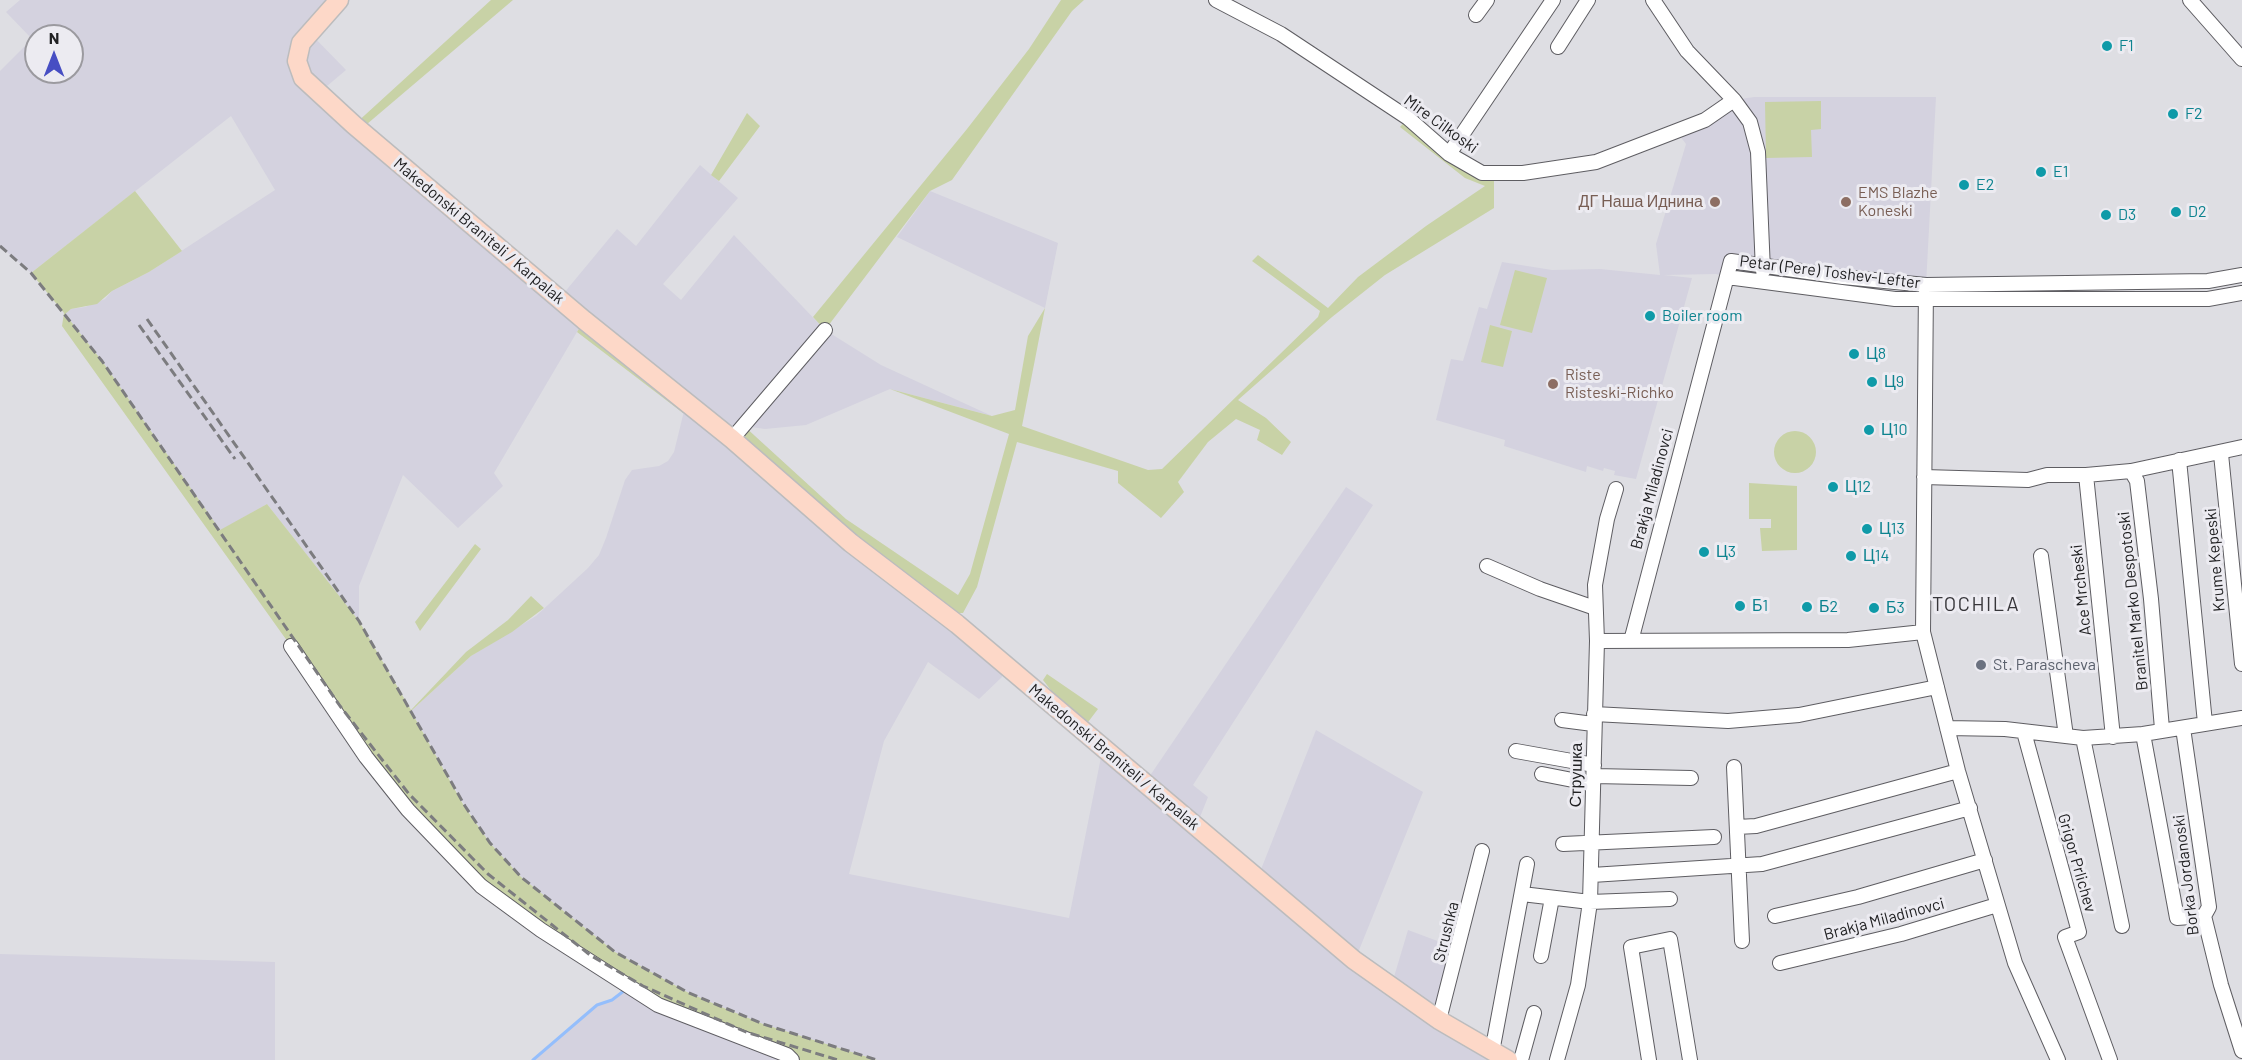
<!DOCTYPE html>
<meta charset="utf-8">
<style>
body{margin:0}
#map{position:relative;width:2242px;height:1060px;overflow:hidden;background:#dedee3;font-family:Barlow,sans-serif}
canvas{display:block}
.north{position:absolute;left:24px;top:24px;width:60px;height:60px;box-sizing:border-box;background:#ecebf1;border:2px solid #9b9a9f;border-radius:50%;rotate:0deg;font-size:16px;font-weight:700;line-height:24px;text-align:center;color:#212123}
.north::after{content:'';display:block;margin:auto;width:21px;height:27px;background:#474ec3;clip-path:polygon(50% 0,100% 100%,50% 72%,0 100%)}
</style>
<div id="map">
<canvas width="2242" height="1060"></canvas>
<div class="north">N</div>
</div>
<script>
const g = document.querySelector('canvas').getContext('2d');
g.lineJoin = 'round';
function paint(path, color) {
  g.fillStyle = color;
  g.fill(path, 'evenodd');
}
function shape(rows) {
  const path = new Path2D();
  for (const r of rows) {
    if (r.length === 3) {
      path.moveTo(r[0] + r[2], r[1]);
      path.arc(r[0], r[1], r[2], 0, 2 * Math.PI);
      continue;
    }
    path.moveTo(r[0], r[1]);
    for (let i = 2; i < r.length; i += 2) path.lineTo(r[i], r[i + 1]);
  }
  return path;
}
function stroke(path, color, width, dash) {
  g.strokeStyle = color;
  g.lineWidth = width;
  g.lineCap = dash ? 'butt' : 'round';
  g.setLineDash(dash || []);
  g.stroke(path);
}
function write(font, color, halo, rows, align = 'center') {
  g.font = font + ' Barlow,sans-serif';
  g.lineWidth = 6;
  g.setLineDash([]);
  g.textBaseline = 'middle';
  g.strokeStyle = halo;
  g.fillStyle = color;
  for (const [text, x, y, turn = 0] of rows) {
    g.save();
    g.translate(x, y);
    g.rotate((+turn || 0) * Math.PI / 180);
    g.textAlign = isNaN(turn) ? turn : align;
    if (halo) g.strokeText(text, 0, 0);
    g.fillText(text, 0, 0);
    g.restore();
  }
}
paint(shape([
 [20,0,339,0,309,32,346,70,320,92,559,299,617,229,636,246,700,165,738,198,663,284,681,300,734,235,825,330,881,365,992,416,890,389,806,425,765,429,744,426,1002,663,1002,677,979,699,928,662,884,741,849,874,1069,918,1103,747,1145,783,1346,487,1373,505,1193,785,1208,797,1196,827,1258,877,1316,730,1423,792,1355,960,1391,987,1408,930,1459,949,1440,1020,1508,1060,877,1060,763,1024,724,1008,687,992,615,952,521,877,490,843,465,806,411,711,471,656,536,616,588,568,599,555,606,538,625,480,632,470,659,466,668,461,674,452,686,403,584,320,494,473,503,486,458,528,403,475,359,586,359,621,267,504,220,531,102,361,64,313,71,309,85,307,105,299,112,291,149,272,275,190,231,116,31,273,0,246,0,71,32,39,6,12],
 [36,36,72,36,72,72,36,72],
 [1754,97,1936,97,1926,285,1731,261,1727,277,1716,274,1664,275,1692,278,1636,479,1614,475,1615,471,1604,468,1603,471,1587,466,1586,472,1504,446,1505,440,1436,420,1451,359,1463,361,1479,307,1487,309,1502,262,1552,270,1600,269,1660,275,1656,244,1686,144,1677,132,1734,100],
 [930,191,1058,243,1045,308,897,237],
 [0,954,275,962,275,1060,0,1060],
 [629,987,792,1060,533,1060,597,1005,612,1000]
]), '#d4d2df');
paint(shape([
 [491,0,513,0,360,130,354,125],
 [1061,0,1084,0,1072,11,952,180,930,191,825,330,813,317,967,129,1029,49],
 [1821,101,1821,129,1811,130,1812,157,1766,158,1765,102],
 [747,113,760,126,719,181,711,175],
 [1408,118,1449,154,1494,173,1494,208,1385,275,1332,317,1238,400,1266,418,1291,442,1282,455,1257,440,1260,430,1236,419,1208,442,1178,482,1184,492,1161,518,1118,483,1118,471,1017,442,977,587,963,613,942,613,732,439,744,426,846,519,958,595,970,574,1009,434,890,389,992,416,1015,410,1028,336,1045,308,1022,426,1148,470,1162,469,1318,317,1320,311,1252,261,1258,255,1328,308,1358,277,1426,226,1485,186,1465,178,1400,127],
 [135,191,182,251,149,272,112,291,97,304,71,309,65,314,102,361,220,530,267,504,359,621,411,710,466,652,508,620,531,596,544,608,512,632,471,656,411,711,464,806,490,843,521,877,615,952,687,992,724,1008,763,1024,877,1060,792,1060,658,1005,481,886,408,810,62,326,64,313,31,273],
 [1515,270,1547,278,1532,333,1500,325],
 [584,320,686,403,683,413,577,332],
 [1490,325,1512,331,1503,367,1481,362],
 [1795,452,21],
 [1749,483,1797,486,1797,550,1762,551,1760,528,1771,528,1771,519,1749,519],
 [475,544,481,549,420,631,415,622],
 [1047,674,1098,709,1082,730,1043,680]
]), '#c8d2a6');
stroke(shape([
 [533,1060,597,1005,612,1000,625,990]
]), '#94befc', 3);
const minor = shape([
 [1216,0,1281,34,1408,118,1449,154,1482,173,1523,173,1596,162,1705,120,1734,100],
 [1653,0,1687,51,1734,100,1750,122,1758,152,1763,271],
 [2190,0,2242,59],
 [1476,15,1487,0],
 [1558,47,1588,0],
 [1449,154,1553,0],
 [1727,277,1895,299,2208,299,2242,293],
 [1926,285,1923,632,1958,771,2015,963,2058,1060],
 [732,439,825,330],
 [2221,454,2242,664],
 [2179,460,2205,723],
 [2131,471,2137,481,2151,599,2162,729],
 [2086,475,2113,737],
 [1924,477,2028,480,2047,475,2086,475,2131,471,2242,447],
 [2041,556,2066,736],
 [1487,566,1540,589,1595,608],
 [1597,641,1848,640,1923,632],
 [1631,641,1731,261,1843,277,1926,285,2208,281,2242,275],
 [291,646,366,757,408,810,481,886,541,930,658,1005,787,1055,792,1060],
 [1594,714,1728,721,1799,715,1937,687],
 [1562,720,1593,724],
 [1947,728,2005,729,2083,738,2143,734,2242,718],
 [2183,728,2209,907,2204,916,2221,985,2242,1051],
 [2024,732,2079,932,2065,937,2110,1060],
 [2143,734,2177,918,2204,916],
 [2083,738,2122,926],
 [1516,751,1594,765],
 [1734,767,1742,941],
 [1542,774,1593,784],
 [1594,776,1691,778],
 [1737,827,1756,826,1958,771],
 [1563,844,1714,837],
 [1592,875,1762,864,1970,808],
 [1522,894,1590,902,1670,899],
 [1775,916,1858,897,1985,860],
 [1541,956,1552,898],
 [1780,963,1901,934,1997,905],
 [1439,1020,1482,851],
 [1492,1052,1527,864],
 [1521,1060,1534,1013],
 [1557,1060,1578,985,1590,902,1597,641,1595,585,1607,519,1616,489],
 [1649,1060,1631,947,1670,939,1690,1060]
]);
const major = shape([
 [339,0,301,43,297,61,303,78,354,125,584,320,732,439,851,543,957,624,1354,960,1439,1020,1508,1060]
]);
stroke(minor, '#5e5d62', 16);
stroke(major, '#bcbcbd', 21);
stroke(minor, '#fff', 14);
stroke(major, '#fdd8c8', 18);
stroke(shape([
 [0,246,31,273,102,361,340,706,409,794,488,874,590,955,643,986,746,1032,838,1060],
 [147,319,359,621,465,806,490,843,521,877,615,952,687,992,763,1024,877,1060],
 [139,325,235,459]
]), '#7c7c7f', 3, [9, 4.5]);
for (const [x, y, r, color] of [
 [2107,46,6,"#0f9aa8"],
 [2173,114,6,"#0f9aa8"],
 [2041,172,6,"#0f9aa8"],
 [1964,185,6,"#0f9aa8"],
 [1715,202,6,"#8d6e63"],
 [1846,202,6,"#8d6e63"],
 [2176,212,6,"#0f9aa8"],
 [2106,215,6,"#0f9aa8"],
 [1650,316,6,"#0f9aa8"],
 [1854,354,6,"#0f9aa8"],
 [1872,382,6,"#0f9aa8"],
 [1553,384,6,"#8d6e63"],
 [1869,430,6,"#0f9aa8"],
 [1833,487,6,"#0f9aa8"],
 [1867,529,6,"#0f9aa8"],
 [1704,552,6,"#0f9aa8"],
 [1851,556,6,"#0f9aa8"],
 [1740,606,6,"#0f9aa8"],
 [1807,607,6,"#0f9aa8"],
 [1874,608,6,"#0f9aa8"],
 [1981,665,6,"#6b7280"]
]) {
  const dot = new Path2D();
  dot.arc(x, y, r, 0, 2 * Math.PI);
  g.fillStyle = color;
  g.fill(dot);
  stroke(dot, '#ecebf1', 2);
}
write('16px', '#0d838f', '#ecebf1', [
 ["F1",2119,46],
 ["F2",2185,114],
 ["E1",2053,172],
 ["E2",1976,185],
 ["D2",2188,212],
 ["D3",2118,215],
 ["Boiler room",1662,316],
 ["Ц8",1866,354],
 ["Ц9",1884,382],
 ["Ц10",1881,430],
 ["Ц12",1845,487],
 ["Ц13",1879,529],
 ["Ц3",1716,552],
 ["Ц14",1863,556],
 ["Б1",1752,606],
 ["Б2",1819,607],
 ["Б3",1886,608]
], 'left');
write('16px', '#212123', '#ecebf1', [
 ["Mire Cilkoski",1441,124,36],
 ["Makedonski Braniteli / Karpalak",479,231,40],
 ["Petar (Pere) Toshev-Lefter",1830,272,7],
 ["Brakja Miladinovci",1652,489,-75],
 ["Krume Kepeski",2215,560,-95],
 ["Ace Mrcheski",2081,590,-96],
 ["Branitel Marko Despotoski",2133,601,-96],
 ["Makedonski Braniteli / Karpalak",1114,757,40],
 ["Струшка",1576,775,-89],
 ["Grigor Prlichev",2077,863,74],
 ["Borka Jordanoski",2186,875,-97],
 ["Brakja Miladinovci",1884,919,-15],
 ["Strushka",1446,932,-76]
]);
write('16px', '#785e54', '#ecebf1', [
 ["EMS Blazhe",1858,193],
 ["Koneski",1858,211],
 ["ДГ Наша Иднина",1703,202,"right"],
 ["Riste",1565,375],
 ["Risteski-Richko",1565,393]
], 'left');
write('16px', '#5b616d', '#ecebf1', [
 ["St. Parascheva",1993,665]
], 'left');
g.letterSpacing = '1.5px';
write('20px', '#37363a', '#ecebf1', [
 ["TOCHILA",1976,604]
]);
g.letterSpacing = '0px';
</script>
